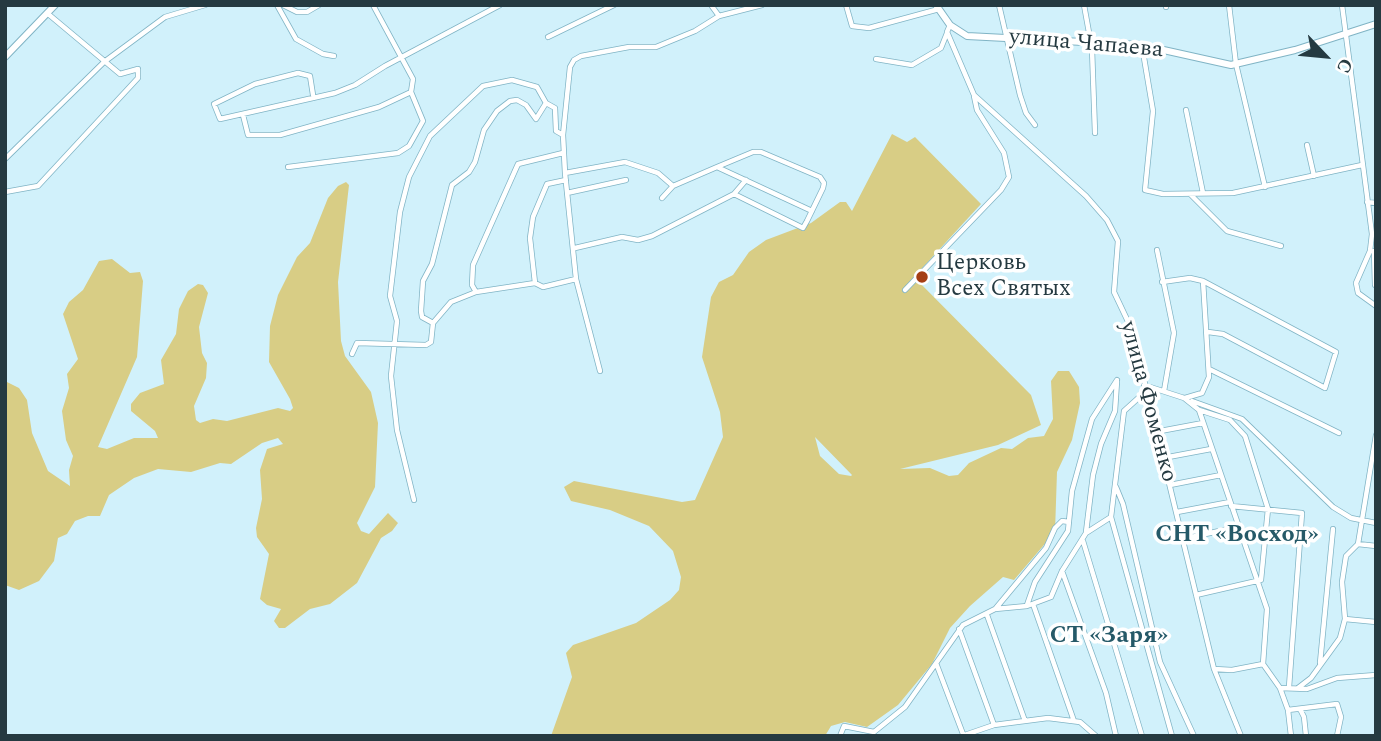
<!DOCTYPE html>
<meta charset="utf-8">
<style>
body{margin:0}
#map{position:relative;width:1381px;height:741px;overflow:hidden;background:#d1f1fb;font-family:Spectral,serif}
canvas{display:block}
.frame{position:absolute;inset:0;border:7px solid #253a41;pointer-events:none}
.north{position:absolute;left:1290px;top:21px;width:70px;height:70px;-webkit-text-stroke:5px #fff;paint-order:stroke;rotate:116deg;font-size:19px;font-weight:700;line-height:28px;text-align:center;color:#253a41}
.north::after{content:'';display:block;margin:auto;width:24px;height:32px;background:#253a41;clip-path:polygon(50% 0,100% 100%,50% 72%,0 100%)}
</style>
<div id="map">
<canvas width="1381" height="741"></canvas>
<div class="frame"></div>
<div class="north">С</div>
</div>
<script>
const g = document.querySelector('canvas').getContext('2d');
g.lineJoin = 'round';
function paint(path, color) {
  g.fillStyle = color;
  g.fill(path, 'evenodd');
}
function shape(rows) {
  const path = new Path2D();
  for (const r of rows) {
    path.moveTo(r[0], r[1]);
    for (let i = 2; i < r.length; i += 2) path.lineTo(r[i], r[i + 1]);
  }
  return path;
}
function stroke(path, color, width, dash) {
  g.strokeStyle = color;
  g.lineWidth = width;
  g.lineCap = dash ? 'butt' : 'round';
  g.setLineDash(dash || []);
  g.stroke(path);
}
function write(font, color, halo, rows, align = 'center') {
  g.font = font + ' Spectral,serif';
  g.lineWidth = 7;
  g.setLineDash([]);
  g.textBaseline = 'middle';
  g.strokeStyle = halo;
  g.fillStyle = color;
  for (const [text, x, y, turn = 0] of rows) {
    g.save();
    g.translate(x, y);
    g.rotate((+turn || 0) * Math.PI / 180);
    g.textAlign = isNaN(turn) ? turn : align;
    if (halo) g.strokeText(text, 0, 0);
    g.fillText(text, 0, 0);
    g.restore();
  }
}
paint(shape([
 [892,134,907,142,915,137,981,204,914,277,1031,395,1041,425,998,445,900,469,930,468,949,476,958,475,969,463,1001,448,1012,449,1028,438,1044,436,1053,419,1051,381,1058,371,1069,371,1079,387,1080,403,1072,440,1057,472,1055,532,1014,580,1003,577,970,606,950,628,932,664,898,705,867,727,845,722,831,726,825,736,551,736,572,677,566,653,573,645,636,623,670,600,679,590,681,577,673,551,649,526,610,510,571,501,564,487,574,481,682,502,695,500,723,437,720,412,702,357,711,297,719,282,733,275,749,252,766,240,811,223,840,202,846,202,852,211],
 [815,437,852,475,851,476,839,474,820,456],
 [346,182,349,185,338,282,341,341,345,356,371,392,378,423,375,487,357,523,361,531,369,534,388,513,398,523,392,531,381,538,357,583,330,604,310,609,285,628,279,628,274,621,281,609,267,605,260,599,269,554,257,537,256,528,262,499,260,470,267,449,283,444,278,438,262,443,231,464,220,463,191,472,158,469,134,478,109,495,100,516,88,516,75,521,67,534,58,538,54,561,39,581,19,590,5,585,5,381,19,388,27,400,32,433,48,471,70,486,69,470,73,456,66,440,62,411,69,388,67,374,78,359,63,314,69,302,83,290,99,261,112,259,130,273,140,272,143,281,137,357,98,447,107,449,134,438,158,438,155,431,131,411,131,404,140,393,164,384,161,360,176,334,179,309,188,291,198,284,203,285,208,293,199,327,202,353,207,363,206,378,194,406,196,420,200,423,213,419,227,421,278,408,290,411,293,408,290,399,269,362,270,326,278,295,297,257,310,243,328,198,338,186]
]), '#d8cd85');
const street = shape([
 [277,5,296,39,323,54,334,56],
 [283,5,297,12,307,12,319,5],
 [373,5,413,79,411,92],
 [711,5,719,16],
 [846,5,852,26,869,28,939,9],
 [999,5,1020,95,1026,113,1035,125],
 [1084,5,1092,49,1095,133],
 [1166,5,1166,7],
 [1229,5,1236,64,1265,187],
 [1342,5,1372,234,1370,251,1356,283,1358,293,1376,306],
 [950,25,947,32,974,95,1086,196,1107,220,1118,241,1114,292,1132,330,1214,669,1241,736],
 [548,37,614,5],
 [1142,46,1153,111,1145,190,1163,194,1233,193,1362,165],
 [876,59,912,65,941,48,947,33],
 [313,95,310,76,298,73,255,84,214,104,220,119,335,93,355,85,385,66,500,5],
 [1186,110,1203,193],
 [243,115,248,135,280,135,379,107,411,92],
 [1307,145,1314,176],
 [5,159,104,62,165,17,205,5],
 [288,167,398,153,409,146,423,121,411,92],
 [565,173,625,162,658,173,673,186],
 [5,192,38,186,138,78,138,69,120,74,47,13],
 [567,193,626,180],
 [734,194,803,228,807,221,823,188,824,183,820,177,761,152,753,152,717,167,812,211],
 [1190,194,1227,231,1281,246],
 [662,198,673,186,717,167],
 [1367,202,1376,203],
 [575,248,622,237,638,240,652,236,734,194,746,180],
 [1157,250,1174,333,1164,391],
 [1374,251,1375,285],
 [1162,282,1190,278,1203,281,1336,352,1325,388,1223,334,1208,332],
 [535,283,530,238,533,217,547,184,566,180],
 [905,290,1001,190,1009,177,1004,153,977,110,974,96],
 [476,292,472,285,473,265,518,164,563,153],
 [433,323,451,302,476,292,535,283,543,287,576,279],
 [352,354,357,343,426,345,431,342,433,323,422,317,421,311,423,281,432,264,452,185,469,172,475,162,484,130,497,111,510,101,517,100,526,105,536,119,546,103],
 [1209,369,1339,433],
 [600,371,576,279,565,173,563,135,570,67,574,60,581,56,629,47,656,47,695,31,719,16,762,5],
 [1144,385,1184,398],
 [1184,398,1199,410,1267,609,1263,664],
 [1185,398,1202,393,1209,377,1203,281],
 [1192,401,1242,419,1333,507,1351,518,1376,523],
 [1155,432,1203,423],
 [1163,458,1211,449],
 [1170,485,1221,475],
 [1116,487,1123,504,1160,662,1194,736],
 [414,500,397,430,391,376,397,321,390,296,400,212,409,177,430,136,483,86,512,80,537,87,546,103,555,108,556,131,563,135],
 [1231,506,1302,513,1289,687],
 [1177,512,1230,502],
 [1111,517,1172,736],
 [1086,532,1093,475,1101,444,1115,411,1117,381],
 [1182,539,1238,527],
 [1083,541,1142,736],
 [1358,544,1376,435],
 [1062,571,1106,693,1116,736],
 [1196,595,1261,580,1268,509,1245,436,1230,420,1199,410],
 [1033,604,1074,721],
 [1027,605,1035,582,1068,531,1072,491,1092,419,1117,380],
 [996,608,1046,548,1055,528,1062,521,1069,522],
 [987,615,1025,721],
 [1345,619,1376,622],
 [959,629,994,725],
 [936,663,963,734],
 [1320,663,1333,529],
 [1214,669,1232,670,1263,664,1280,688,1307,689,1337,678,1376,675],
 [1280,688,1288,710,1291,736],
 [1298,688,1311,678,1340,638,1345,619,1342,582,1346,556,1358,544,1376,546],
 [1300,709,1304,717,1306,736],
 [1288,710,1337,704,1341,717,1337,736],
 [840,736,844,726,874,732,905,707,963,625,995,609,1027,606,1051,597,1062,571,1086,533,1111,517,1124,411,1145,392],
 [962,736,994,725,1048,718,1080,722,1096,736]
]);
const secondary = shape([
 [936,5,950,25,967,36,1141,45,1231,65,1295,50,1376,24],
 [5,57,55,5]
]);
stroke(street, '#80b4c5', 6);
stroke(secondary, '#80b4c5', 8);
stroke(street, '#fff', 4.5);
stroke(secondary, '#fff', 6);
for (const [x, y, r, color] of [
 [922,277,7,"#a43e14"]
]) {
  const dot = new Path2D();
  dot.arc(x, y, r, 0, 2 * Math.PI);
  g.fillStyle = color;
  g.fill(dot);
  stroke(dot, '#fff', 2.5);
}
write('23px', '#253a41', '#fff', [
 ["улица Чапаева",1086,45,5],
 ["улица Фоменко",1147,402,75]
]);
write('23px', '#253a41', '#fff', [
 ["Церковь",936,264],
 ["Всех Святых",936,290]
], 'left');
write('bold 24px', '#255968', '#fff', [
 ["СНТ «Восход»",1237,536],
 ["СТ «Заря»",1109,637]
]);
</script>
